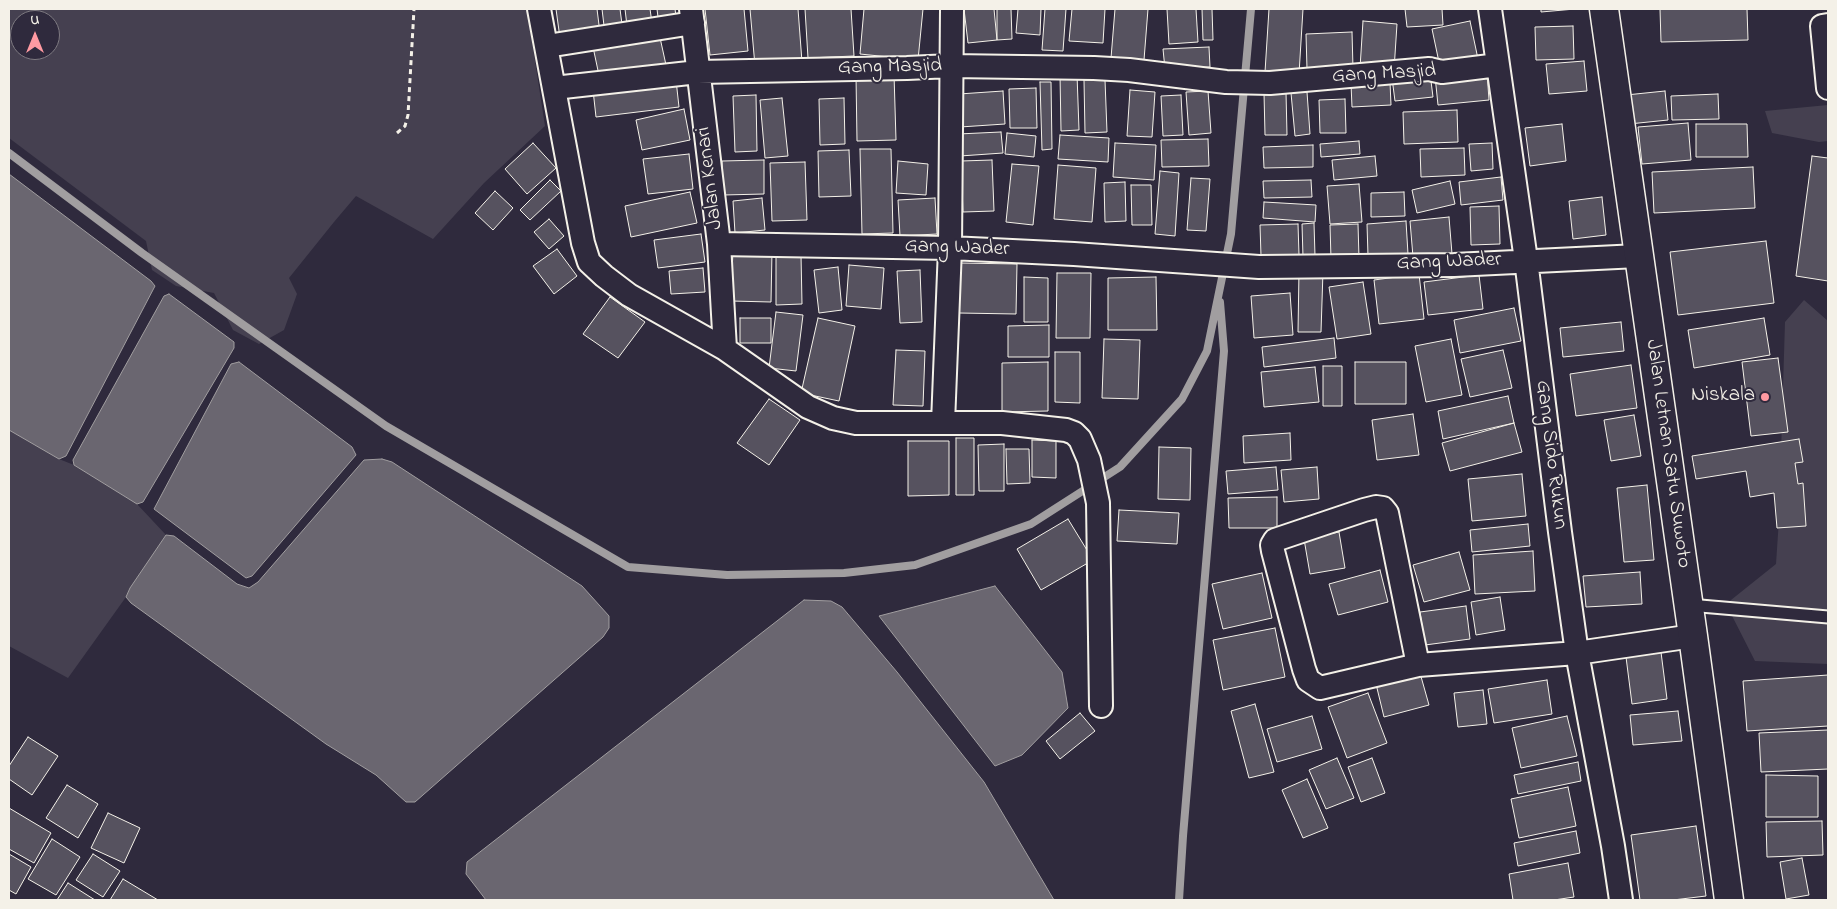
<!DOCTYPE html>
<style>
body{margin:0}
#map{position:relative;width:1837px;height:909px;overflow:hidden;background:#2f2a3d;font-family:"Indie Flower",sans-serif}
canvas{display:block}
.frame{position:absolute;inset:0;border:10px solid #f4f1e8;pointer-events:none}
.north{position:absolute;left:10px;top:10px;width:50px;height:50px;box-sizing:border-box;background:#2f2a3d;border:1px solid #7e7a81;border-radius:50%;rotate:0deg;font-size:14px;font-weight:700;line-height:20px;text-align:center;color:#f4f1e8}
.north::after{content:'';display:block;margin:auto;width:18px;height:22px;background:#ff9aa2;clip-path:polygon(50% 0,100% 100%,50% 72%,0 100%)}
</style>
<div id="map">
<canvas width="1837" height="909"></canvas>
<div class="frame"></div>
<div class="north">U</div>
</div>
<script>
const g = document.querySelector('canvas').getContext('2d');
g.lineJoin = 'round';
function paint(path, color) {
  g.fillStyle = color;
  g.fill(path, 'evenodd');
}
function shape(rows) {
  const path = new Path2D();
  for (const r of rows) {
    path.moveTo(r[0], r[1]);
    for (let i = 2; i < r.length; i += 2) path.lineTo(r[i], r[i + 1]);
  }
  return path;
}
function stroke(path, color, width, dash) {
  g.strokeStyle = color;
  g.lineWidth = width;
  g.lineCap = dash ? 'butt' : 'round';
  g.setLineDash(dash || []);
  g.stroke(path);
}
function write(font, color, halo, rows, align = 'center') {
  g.font = font + ' "Indie Flower",sans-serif';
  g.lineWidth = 4;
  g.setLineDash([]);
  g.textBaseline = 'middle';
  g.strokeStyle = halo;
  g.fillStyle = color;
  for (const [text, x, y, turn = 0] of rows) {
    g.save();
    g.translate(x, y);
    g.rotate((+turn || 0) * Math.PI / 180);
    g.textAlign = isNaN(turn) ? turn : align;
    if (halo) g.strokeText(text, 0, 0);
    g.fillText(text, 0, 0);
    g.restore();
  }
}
paint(shape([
 [9,9,527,9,545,126,484,183,433,239,356,196,334,222,289,278,297,294,284,330,259,344,233,330,214,293,176,286,152,270,146,241,9,138],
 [20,20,50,20,50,50,20,50],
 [1828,105,1828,141,1819,142,1772,133,1765,111],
 [1804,300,1828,321,1828,664,1755,661,1726,604,1776,564,1779,519,1785,322],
 [9,430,59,459,74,465,137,504,166,535,130,588,126,597,68,678,9,646]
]), '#454050');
const water = shape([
 [9,174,151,281,155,286,66,456,59,459,9,430,9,174],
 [169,294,234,342,234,348,143,502,137,504,74,465,73,460,164,296,169,294],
 [239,362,352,447,356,455,252,576,246,578,154,509,231,364,239,362],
 [382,459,392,462,582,586,609,616,609,628,603,637,415,802,406,802,376,775,326,744,131,603,126,597,130,588,166,535,174,536,237,584,249,588,258,582,364,460,382,459],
 [995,586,1062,672,1068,708,1022,755,995,766,879,616,995,586],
 [804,600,831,601,842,607,897,672,984,782,1054,900,486,900,466,874,467,862,804,600]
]);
paint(water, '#6a6670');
stroke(water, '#a19ea0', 1);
stroke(shape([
 [9,153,142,253,386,426,628,567,727,575,844,573,915,565,1031,524,1120,467,1182,399,1207,351,1231,234,1251,9],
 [1179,900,1183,836,1224,351,1220,302]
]), '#a19ea0', 8);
const building = shape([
 [556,9,597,9,600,33,560,38,556,9],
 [602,9,620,9,623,32,605,34,602,9],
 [625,9,650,9,652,23,627,26,625,9],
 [657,9,675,9,677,23,659,25,657,9],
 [705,9,744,9,748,51,710,55,705,9],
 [750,9,798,9,802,62,755,66,750,9],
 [805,9,851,9,854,56,808,58,805,9],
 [864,9,923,9,918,60,860,54,864,9],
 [964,9,994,9,997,40,968,43,964,9],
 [997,9,1011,9,1012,39,997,40,997,9],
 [1018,9,1041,9,1040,35,1016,33,1018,9],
 [1045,9,1066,9,1063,51,1042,50,1045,9],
 [1072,9,1105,9,1103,43,1069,41,1072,9],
 [1115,9,1148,9,1144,60,1111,58,1115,9],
 [1167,9,1196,9,1198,42,1169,44,1167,9],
 [1202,9,1212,9,1213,40,1203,40,1202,9],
 [1269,9,1303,9,1299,74,1265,72,1269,9],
 [1405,9,1442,9,1443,25,1407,27,1405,9],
 [1541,9,1575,9,1541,12,1541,9],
 [1660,9,1747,9,1748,40,1661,42,1660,9],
 [1363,21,1397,24,1394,70,1360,68,1363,21],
 [1470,21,1478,59,1440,67,1432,29,1470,21],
 [1573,26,1574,59,1536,60,1535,27,1573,26],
 [1352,32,1353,68,1307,69,1306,34,1352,32],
 [659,33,666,65,600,80,593,47,659,33],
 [1209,47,1210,67,1165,69,1163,49,1209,47],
 [1584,61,1587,91,1549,94,1546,64,1584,61],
 [1487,72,1489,100,1438,105,1435,76,1487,72],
 [1430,73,1433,97,1395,101,1392,78,1430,73],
 [894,74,896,140,857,141,856,76,894,74],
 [1077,74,1079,130,1061,131,1060,75,1077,74],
 [676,80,679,107,596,117,593,90,676,80],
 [1084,80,1105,80,1107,132,1085,133,1084,80],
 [1040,82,1051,82,1052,149,1042,150,1040,82],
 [1390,82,1391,105,1352,107,1351,84,1390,82],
 [1036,88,1037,128,1010,128,1009,89,1036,88],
 [1130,90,1155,92,1152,137,1127,136,1130,90],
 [1003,91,1005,124,960,127,959,94,1003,91],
 [1208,91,1211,133,1189,135,1186,92,1208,91],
 [1665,91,1668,120,1629,124,1626,95,1665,91],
 [1286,92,1287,135,1265,135,1264,93,1286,92],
 [1307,92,1310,134,1295,136,1291,93,1307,92],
 [1718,94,1719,119,1672,120,1671,96,1718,94],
 [756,95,757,151,735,152,733,96,756,95],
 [1181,95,1183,135,1163,136,1161,96,1181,95],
 [782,98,788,156,765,158,760,100,782,98],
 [844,98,845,144,820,145,819,99,844,98],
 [1345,99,1346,133,1320,133,1319,100,1345,99],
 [684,109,690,140,642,150,636,120,684,109],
 [1457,110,1458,142,1404,144,1403,112,1457,110],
 [1688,123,1691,160,1642,164,1638,127,1688,123],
 [1562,124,1566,161,1530,166,1525,128,1562,124],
 [1696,124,1747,124,1748,157,1696,157,1696,124],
 [1001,132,1003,153,960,156,958,134,1001,132],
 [1007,133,1036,136,1034,157,1005,154,1007,133],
 [1060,135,1109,138,1108,162,1058,159,1060,135],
 [1208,139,1209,166,1162,167,1161,140,1208,139],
 [1359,141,1360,154,1321,157,1320,144,1359,141],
 [533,143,556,168,527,194,505,169,533,143],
 [1115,143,1156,145,1154,180,1113,177,1115,143],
 [1492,143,1493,169,1471,171,1469,144,1492,143],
 [1313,145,1313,167,1264,168,1263,147,1313,145],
 [1464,148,1465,175,1421,177,1420,149,1464,148],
 [860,149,891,149,893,233,862,234,860,149],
 [849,150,851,196,819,197,818,151,849,150],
 [689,154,693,189,648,194,643,159,689,154],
 [1375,156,1377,176,1334,180,1332,160,1375,156],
 [1812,156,1828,158,1828,281,1796,276,1812,156],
 [764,160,764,194,723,195,722,161,764,160],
 [992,160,994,211,963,212,961,161,992,160],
 [898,161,928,164,926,195,896,193,898,161],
 [805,162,807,220,772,221,770,163,805,162],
 [1012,164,1039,166,1033,225,1006,222,1012,164],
 [1058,165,1096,168,1092,222,1054,219,1058,165],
 [1753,167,1755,208,1654,213,1652,172,1753,167],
 [1160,171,1179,173,1175,236,1155,234,1160,171],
 [1501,177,1503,200,1461,205,1459,182,1501,177],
 [1191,178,1210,179,1206,231,1187,230,1191,178],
 [550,180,561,191,530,220,520,210,550,180],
 [1311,180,1312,197,1264,198,1263,181,1311,180],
 [1450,181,1455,204,1417,213,1412,190,1450,181],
 [1125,182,1126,221,1105,222,1104,183,1125,182],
 [1359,184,1362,222,1330,224,1327,186,1359,184],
 [1131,185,1151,185,1152,225,1132,225,1131,185],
 [495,191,513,208,493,230,475,213,495,191],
 [690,192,697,223,631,237,625,206,690,192],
 [1404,192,1405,216,1371,217,1371,193,1404,192],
 [1602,197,1606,235,1573,239,1569,201,1602,197],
 [762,198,765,230,735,233,733,201,762,198],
 [935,198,937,234,900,236,898,200,935,198],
 [1264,202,1316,205,1315,222,1263,218,1264,202],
 [1499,206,1500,244,1471,245,1470,207,1499,206],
 [1449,217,1452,254,1413,257,1410,221,1449,217],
 [549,219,564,236,549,249,534,232,549,219],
 [1406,221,1408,254,1368,256,1367,224,1406,221],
 [1314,223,1315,256,1303,257,1302,224,1314,223],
 [1298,224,1299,255,1261,256,1260,225,1298,224],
 [1358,224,1359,258,1331,259,1330,225,1358,224],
 [701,234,705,262,658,268,654,240,701,234],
 [1766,241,1774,303,1678,315,1670,252,1766,241],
 [557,249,577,276,554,294,533,266,557,249],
 [733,249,772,251,771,302,731,301,733,249],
 [776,255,801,255,802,304,776,305,776,255],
 [960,263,1017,264,1016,314,959,313,960,263],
 [849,265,884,268,881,309,846,306,849,265],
 [838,267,842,310,819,313,814,270,838,267],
 [703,268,705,292,671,294,669,271,703,268],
 [920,270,922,322,900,323,897,271,920,270],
 [1299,271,1323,271,1321,332,1298,332,1299,271],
 [1057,273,1091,273,1090,338,1056,338,1057,273],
 [1419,274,1424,319,1379,324,1374,280,1419,274],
 [1479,275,1483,309,1428,315,1424,282,1479,275],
 [1024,277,1048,278,1048,322,1024,322,1024,277],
 [1156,277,1157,330,1108,330,1108,278,1156,277],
 [1363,282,1371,334,1337,339,1329,287,1363,282],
 [1290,293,1293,335,1254,338,1251,296,1290,293],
 [610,297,645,322,618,358,583,334,610,297],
 [1514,308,1521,341,1460,353,1454,320,1514,308],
 [776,312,803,315,796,371,769,368,776,312],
 [740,318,771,318,771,343,740,343,740,318],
 [818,318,855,326,839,401,801,393,818,318],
 [1764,318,1770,355,1694,368,1688,330,1764,318],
 [1621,322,1624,351,1563,357,1560,328,1621,322],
 [1049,325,1049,357,1008,357,1008,326,1049,325],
 [1334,338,1336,358,1264,367,1262,347,1334,338],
 [1104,339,1140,340,1138,399,1102,398,1104,339],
 [1451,339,1462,395,1426,402,1415,346,1451,339],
 [896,350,925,351,923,406,893,405,896,350],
 [1503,350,1512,388,1470,397,1461,359,1503,350],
 [1055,352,1080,352,1080,403,1055,402,1055,352],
 [1778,358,1788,432,1751,436,1742,362,1778,358],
 [1048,362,1048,411,1002,412,1002,363,1048,362],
 [1355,362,1406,362,1406,404,1355,404,1355,362],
 [1631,365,1637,408,1576,416,1570,374,1631,365],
 [1323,366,1342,366,1342,406,1323,406,1323,366],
 [1315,367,1319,402,1264,407,1261,372,1315,367],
 [1508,396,1514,423,1443,439,1438,411,1508,396],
 [769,399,800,420,769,465,737,443,769,399],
 [1413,414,1419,455,1377,460,1372,420,1413,414],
 [1634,415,1641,456,1611,461,1604,420,1634,415],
 [1514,423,1522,452,1450,471,1442,443,1514,423],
 [1290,433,1291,460,1244,463,1243,436,1290,433],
 [956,438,974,438,974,495,956,495,956,438],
 [1799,439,1803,462,1795,463,1798,484,1803,483,1806,526,1777,528,1774,493,1750,497,1746,471,1696,479,1692,456,1799,439],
 [1032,440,1056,441,1056,478,1032,477,1032,440],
 [908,441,949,441,949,495,908,496,908,441],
 [1004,444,1004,491,979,491,978,445,1004,444],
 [1159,447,1191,448,1190,500,1158,499,1159,447],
 [1006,449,1029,449,1030,483,1007,484,1006,449],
 [1276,467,1278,490,1228,494,1226,471,1276,467],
 [1317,467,1319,499,1284,502,1281,470,1317,467],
 [1522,474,1526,516,1472,521,1468,479,1522,474],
 [1647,485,1654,560,1624,562,1617,488,1647,485],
 [1277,497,1277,528,1229,528,1228,498,1277,497],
 [1119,510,1179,513,1177,544,1117,541,1119,510],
 [1068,519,1093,560,1041,590,1017,549,1068,519],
 [1528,524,1530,546,1472,552,1470,530,1528,524],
 [1339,532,1345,568,1310,574,1304,539,1339,532],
 [1533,551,1535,591,1475,594,1473,555,1533,551],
 [1459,552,1470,590,1424,602,1413,565,1459,552],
 [1380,570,1388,602,1338,615,1329,584,1380,570],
 [1640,572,1642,604,1586,607,1583,576,1640,572],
 [1262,573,1272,618,1223,629,1212,584,1262,573],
 [1500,597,1505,630,1476,635,1471,602,1500,597],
 [1466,606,1470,639,1425,645,1420,612,1466,606],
 [1275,628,1285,677,1223,690,1213,640,1275,628],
 [1661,652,1667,699,1632,704,1626,657,1661,652],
 [1420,673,1429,705,1384,717,1376,684,1420,673],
 [1828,675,1828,726,1747,731,1743,681,1828,675],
 [1547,680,1552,714,1494,723,1488,689,1547,680],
 [1483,690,1487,724,1458,727,1454,693,1483,690],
 [1368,693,1387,743,1347,758,1328,707,1368,693],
 [1255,704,1274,772,1249,778,1231,711,1255,704],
 [1678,711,1682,741,1633,745,1630,715,1678,711],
 [1080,713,1095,731,1060,759,1046,741,1080,713],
 [1312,716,1322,749,1277,762,1267,729,1312,716],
 [1567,716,1577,756,1521,768,1512,728,1567,716],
 [1828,730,1828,769,1761,772,1759,733,1828,730],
 [28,737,58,756,32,795,9,779,9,766,28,737],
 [1337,758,1354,798,1326,809,1309,770,1337,758],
 [1372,758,1385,793,1361,802,1348,767,1372,758],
 [1578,762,1581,781,1518,794,1514,775,1578,762],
 [1766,775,1818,776,1818,817,1766,817,1766,775],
 [1307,779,1328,828,1303,838,1282,790,1307,779],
 [67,785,98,804,78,838,46,818,67,785],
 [1568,787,1576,826,1519,838,1511,799,1568,787],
 [9,808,51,833,34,863,9,849,9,808],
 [108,813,140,828,124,863,91,848,108,813],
 [1822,821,1823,855,1767,857,1766,822,1822,821],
 [1696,826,1706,896,1673,900,1640,900,1631,835,1696,826],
 [1576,831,1580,853,1518,866,1514,843,1576,831],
 [52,839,80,857,56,895,28,879,52,839],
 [9,854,31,867,16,894,9,890,9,854],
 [93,854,120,871,103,897,76,880,93,854],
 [1802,858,1809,895,1786,899,1780,862,1802,858],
 [1568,863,1574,897,1554,900,1513,900,1509,874,1568,863],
 [123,879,158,900,110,900,123,879],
 [68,883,95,900,57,900,68,883]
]);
paint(building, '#56525f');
stroke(building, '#f4f1e8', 1);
const lane = shape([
 [1689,605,1828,617]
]);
const street = shape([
 [539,9,583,243,589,262,604,276,629,295,725,349,808,407,833,418,856,423,1002,423,1066,430,1074,433,1080,439,1089,460,1098,503,1101,706],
 [691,9,719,244,725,349],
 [1490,9,1526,260,1560,532,1577,653,1613,846,1621,900],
 [547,46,693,23],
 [554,88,698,72,907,68,951,66,1094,68,1129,70,1226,82,1270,83,1429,69,1442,72,1498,65],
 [1828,88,1822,26,1828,25],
 [719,244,950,248,1074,254,1259,267,1454,265,1638,256],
 [943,423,950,248,952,9],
 [1418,665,1387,513,1383,508,1376,507,1364,510,1275,540,1272,545,1273,551,1304,669,1308,680,1320,688,1418,665,1577,653,1693,636]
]);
const secondary = shape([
 [1604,9,1693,636,1729,900]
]);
stroke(lane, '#f4f1e8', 15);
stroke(street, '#f4f1e8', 26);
stroke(secondary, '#f4f1e8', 31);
stroke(shape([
 [397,133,405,126,408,115,414,9]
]), '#f4f1e8', 3, [5, 4]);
stroke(lane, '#2f2a3d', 11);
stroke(street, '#2f2a3d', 22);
stroke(secondary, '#2f2a3d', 28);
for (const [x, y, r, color] of [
 [1765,397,5,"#ff9aa2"]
]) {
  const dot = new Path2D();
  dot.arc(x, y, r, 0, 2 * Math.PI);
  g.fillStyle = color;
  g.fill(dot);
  stroke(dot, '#2f2a3d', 2);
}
write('21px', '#f4f1e8', '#2f2a3d', [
 ["Gang Masjid",890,68,-1],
 ["Gang Masjid",1384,75,-3],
 ["Jalan Kenari",711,178,-97],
 ["Gang Wader",957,249,2],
 ["Gang Wader",1449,263,-2],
 ["Jalan Letnan Satu Suwoto",1667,454,82],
 ["Gang Sido Rukun",1550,455,83]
]);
write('21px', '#f4f1e8', '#2f2a3d', [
 ["Niskala",1755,397]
], 'right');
</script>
